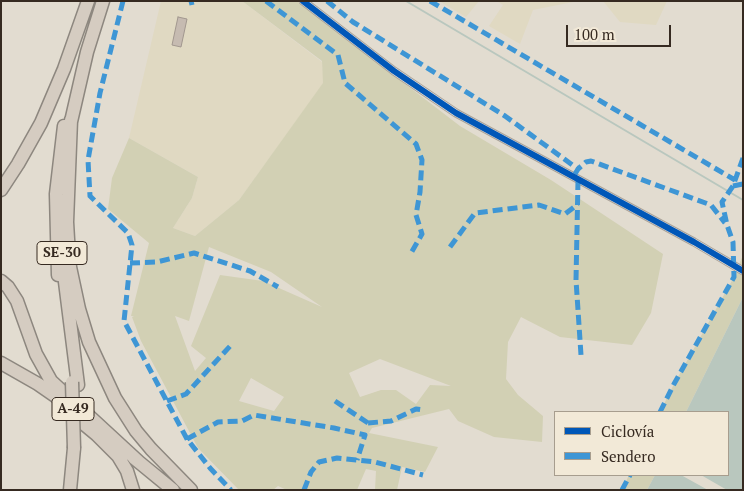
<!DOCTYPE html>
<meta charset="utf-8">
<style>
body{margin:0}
#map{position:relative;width:744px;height:491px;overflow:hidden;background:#e2dcd0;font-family:"PT Serif",serif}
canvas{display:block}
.frame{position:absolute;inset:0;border:2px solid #362a21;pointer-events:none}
.legend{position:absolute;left:554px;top:411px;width:175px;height:65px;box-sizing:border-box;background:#f2e9d7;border:1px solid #a79d8e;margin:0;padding:6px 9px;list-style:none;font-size:15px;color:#362a21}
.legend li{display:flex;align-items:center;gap:10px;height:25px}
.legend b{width:25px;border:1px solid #a79d8e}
.scale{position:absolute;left:566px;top:25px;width:105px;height:22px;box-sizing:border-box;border:2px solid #362a21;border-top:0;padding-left:6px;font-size:15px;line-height:18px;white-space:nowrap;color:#362a21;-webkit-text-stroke:4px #f2e9d7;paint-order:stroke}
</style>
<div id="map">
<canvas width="744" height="491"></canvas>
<div class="frame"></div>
<ul class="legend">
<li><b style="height:6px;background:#0057b8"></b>Ciclovía</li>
<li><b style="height:6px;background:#3e96d5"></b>Sendero</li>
</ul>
<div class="scale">100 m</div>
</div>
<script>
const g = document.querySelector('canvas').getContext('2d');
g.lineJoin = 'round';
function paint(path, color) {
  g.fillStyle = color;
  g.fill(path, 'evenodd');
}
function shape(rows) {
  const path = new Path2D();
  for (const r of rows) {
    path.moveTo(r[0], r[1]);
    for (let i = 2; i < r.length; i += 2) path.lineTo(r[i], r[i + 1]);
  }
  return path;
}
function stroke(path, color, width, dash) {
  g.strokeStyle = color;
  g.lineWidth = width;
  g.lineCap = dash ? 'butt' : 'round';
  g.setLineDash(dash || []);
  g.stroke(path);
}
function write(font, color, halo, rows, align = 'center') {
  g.font = font + ' "PT Serif",serif';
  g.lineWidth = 5;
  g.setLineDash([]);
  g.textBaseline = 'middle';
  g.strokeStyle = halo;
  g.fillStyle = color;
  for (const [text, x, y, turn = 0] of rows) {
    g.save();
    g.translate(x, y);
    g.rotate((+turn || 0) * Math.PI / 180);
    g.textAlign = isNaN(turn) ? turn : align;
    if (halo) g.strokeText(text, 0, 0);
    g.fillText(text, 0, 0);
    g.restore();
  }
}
paint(shape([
 [161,1,242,1,322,62,324,83,239,200,195,236,173,228,192,198,198,177,129,138],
 [439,1,479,1,466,17],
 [497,1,578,1,533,10,520,44,489,26,503,5],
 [603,1,667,1,656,25,620,22]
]), '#e0d9c2');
paint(shape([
 [242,1,297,1,460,126,551,180,663,254,651,313,632,345,560,337,521,317,508,342,506,379,518,395,543,416,542,442,494,437,458,421,449,409,372,428,369,433,438,447,425,472,402,467,397,490,375,490,376,471,366,469,357,490,287,490,278,486,273,490,239,490,198,448,141,341,132,317,134,316,131,316,149,243,108,209,112,178,129,138,198,177,192,198,173,228,195,236,239,200,323,83,322,61],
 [209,247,271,272,322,307,263,281,220,275,191,346,206,358,195,371,175,316,189,321],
 [380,359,451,386,430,385,416,404,396,390,381,390,360,397,349,373],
 [251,378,284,397,274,411,239,401],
 [743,255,743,297,686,412,660,412,674,384,734,277],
 [629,475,655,475,647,490,622,490]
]), '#d2d0b4');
paint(shape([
 [743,297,743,490,647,490,655,475,728,475,728,412,686,412]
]), '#b9c7be');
paint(shape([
 [681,475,701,475,727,490,708,490]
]), '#e2dcd0');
stroke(shape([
 [406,1,743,200]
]), '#b9c7be', 2);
const building = shape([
 [178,17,187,19,181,47,172,45,178,17]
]);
paint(building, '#c6bbb1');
stroke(building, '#a2988f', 1);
const street = shape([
 [303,1,394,71,456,113,694,242,743,271]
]);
const highway = shape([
 [71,120,67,222,68,239,70,267,79,309,89,342,115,398,136,431,151,449,191,490],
 [70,126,87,52,103,1],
 [1,190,18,164,41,123,64,69,88,1],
 [63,266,78,385],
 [58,275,56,194,64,126],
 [1,281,8,287,17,301,36,354,51,381,140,463],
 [1,363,38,384,64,402],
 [68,411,97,435,118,456,127,471,133,490],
 [134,458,173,490],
 [70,490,74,448]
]);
stroke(street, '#a8a198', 9);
stroke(highway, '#8d877f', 15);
stroke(street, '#ebe7e0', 7);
stroke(highway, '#d5ccc1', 12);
const highwayBridge = shape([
 [72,382,74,448]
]);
stroke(highwayBridge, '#8d877f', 15, []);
stroke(highwayBridge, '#d5ccc1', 12);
stroke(shape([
 [123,1,100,93,88,160,90,196,128,233,132,245,124,321,187,439,210,468,231,490],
 [191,1,192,5],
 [266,1,338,55,345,83,416,144,422,160,420,192,416,215,422,234,411,253],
 [327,1,353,22,505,116,578,169],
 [430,1,735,180],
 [575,174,578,169,586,162,591,161,711,205,725,223],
 [578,180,576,280,581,355],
 [733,186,743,184],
 [450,247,475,213,539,205,565,214,578,204],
 [130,263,157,262,194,253,250,271,278,287],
 [167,401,186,394,232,344],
 [335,401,368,423,367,428],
 [660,412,674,384,734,277,733,242,727,225,722,202,733,186,743,158],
 [368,423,391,421,416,409,423,410],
 [187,439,218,422,242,421,254,415,334,428,365,435,357,460],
 [304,490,311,472,319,462,337,458,375,462,423,475],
 [622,490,630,475]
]), '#3e96d5', 5, [10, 5]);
stroke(shape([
 [303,1,394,71,456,113,694,242,743,271]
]), '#0057b8', 6);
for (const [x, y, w] of [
 [62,253,50],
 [73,409,42]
]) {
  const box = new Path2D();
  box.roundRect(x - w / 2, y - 11.5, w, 23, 4);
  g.fillStyle = '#f2e9d7';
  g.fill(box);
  stroke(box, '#362a21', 1);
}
write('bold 14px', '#362a21', null, [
 ["SE-30",62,253],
 ["A-49",73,409]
]);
</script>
